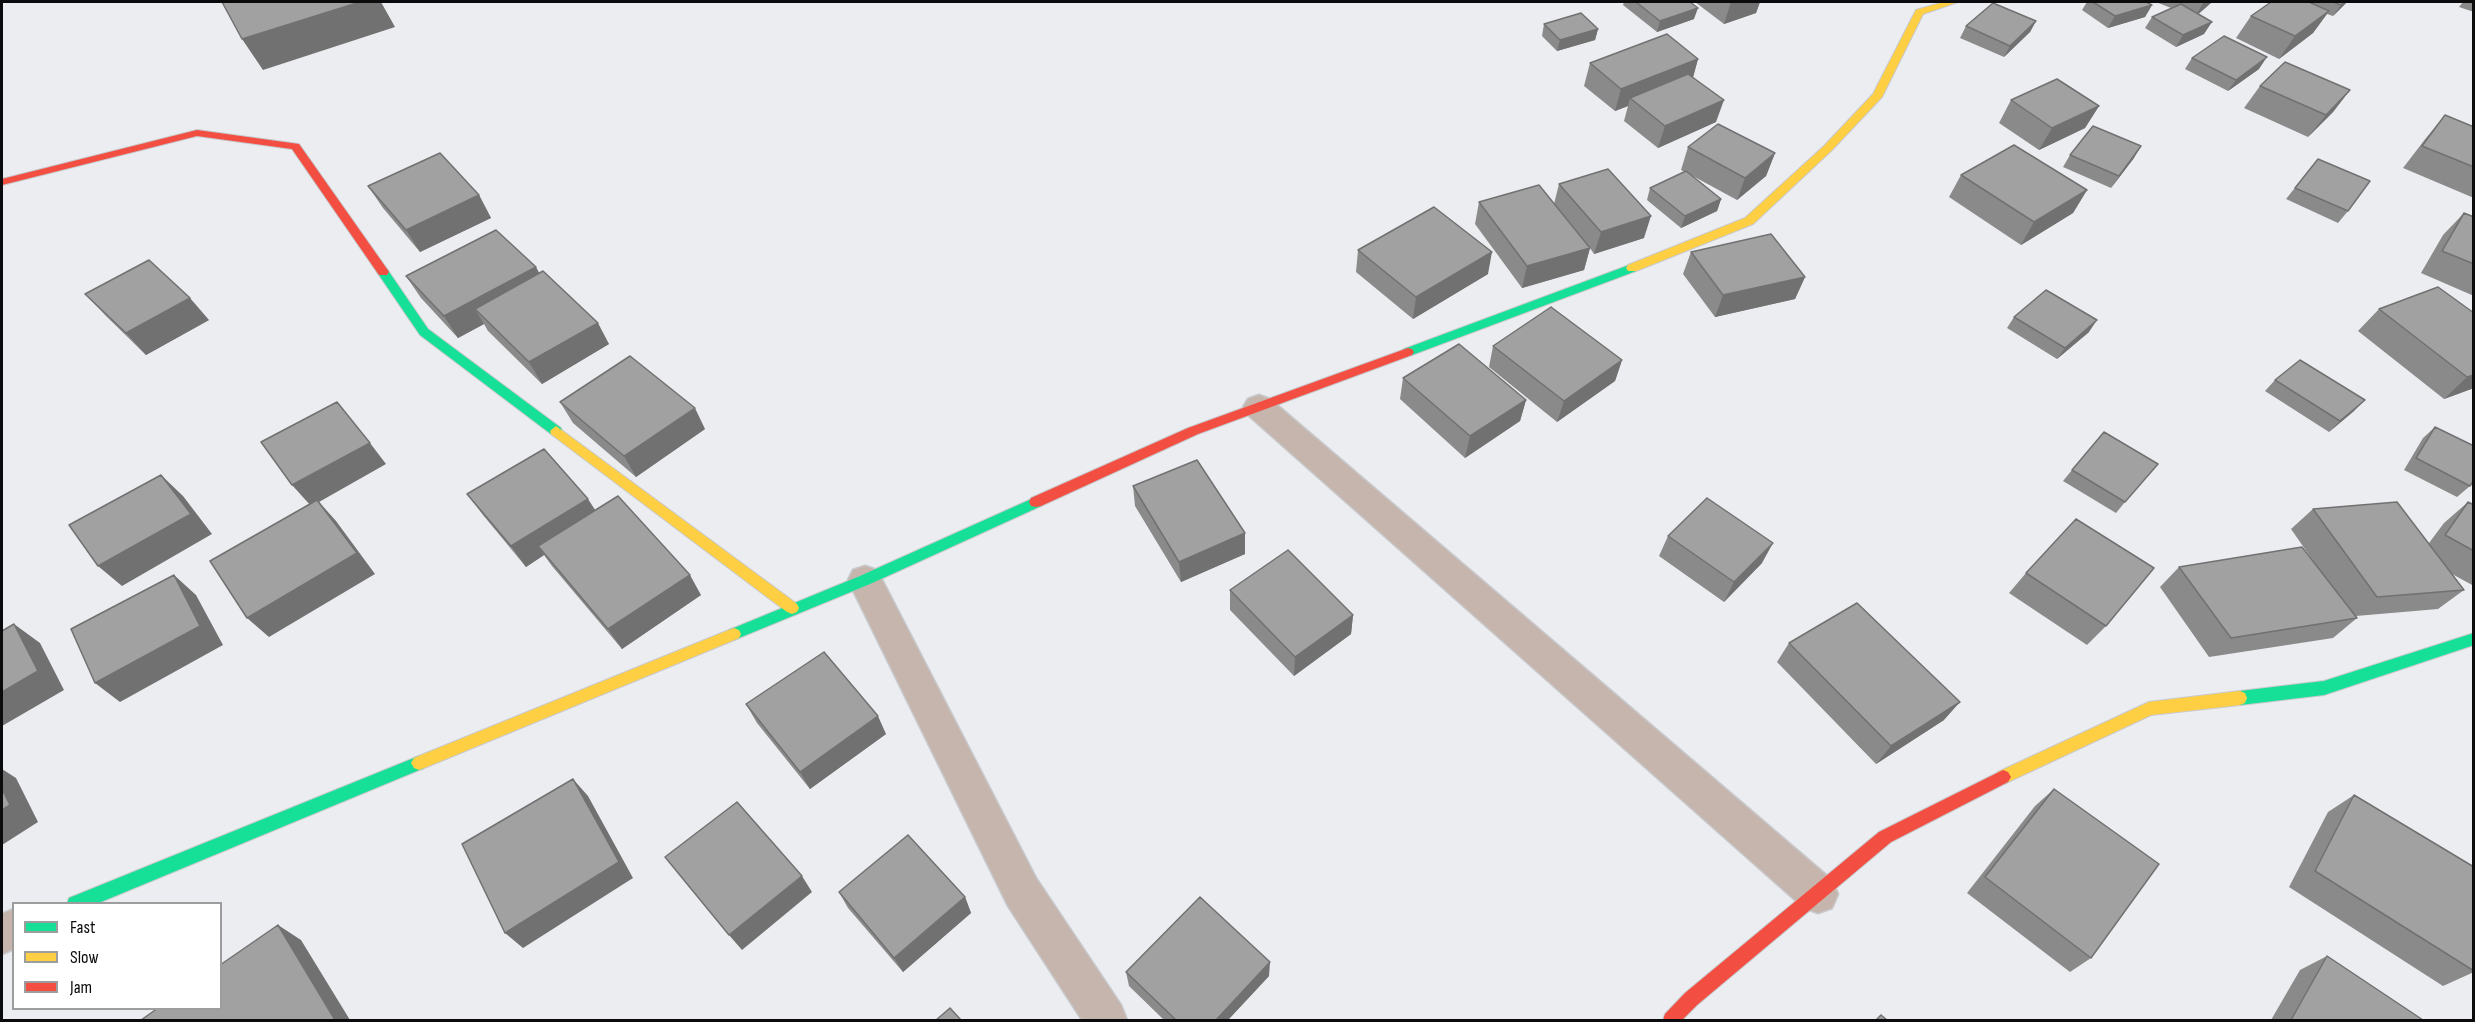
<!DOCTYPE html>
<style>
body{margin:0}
#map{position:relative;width:2475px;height:1022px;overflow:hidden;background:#ebedf1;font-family:"Sofia Sans Condensed",sans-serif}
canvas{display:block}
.frame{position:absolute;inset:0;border:3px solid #0b0b0d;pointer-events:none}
.legend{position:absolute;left:12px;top:902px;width:210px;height:108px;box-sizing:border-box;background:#fff;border:2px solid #9d9d9e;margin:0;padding:8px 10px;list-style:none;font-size:18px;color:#0b0b0d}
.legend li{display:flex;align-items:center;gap:12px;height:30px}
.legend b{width:30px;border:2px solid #9d9d9e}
</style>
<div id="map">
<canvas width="2475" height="1022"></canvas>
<div class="frame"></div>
<ul class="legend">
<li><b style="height:8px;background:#16e098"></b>Fast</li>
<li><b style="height:8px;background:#ffcf43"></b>Slow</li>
<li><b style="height:8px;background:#f24e42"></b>Jam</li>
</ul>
</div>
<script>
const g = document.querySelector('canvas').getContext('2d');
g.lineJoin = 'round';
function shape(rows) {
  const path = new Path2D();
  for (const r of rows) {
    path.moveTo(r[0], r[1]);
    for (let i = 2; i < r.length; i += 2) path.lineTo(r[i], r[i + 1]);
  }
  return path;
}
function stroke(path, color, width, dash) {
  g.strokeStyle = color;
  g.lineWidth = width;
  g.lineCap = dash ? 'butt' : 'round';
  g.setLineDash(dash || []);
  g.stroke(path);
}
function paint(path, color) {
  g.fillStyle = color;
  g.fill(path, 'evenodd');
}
const street = shape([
 [1259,395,1270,399,1832,880,1838,894,1832,908,1818,913,1804,908,1248,415,1243,407,1248,399,1259,395],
 [865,566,877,570,1036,878,1121,1005,1127,1020,1082,1020,1008,906,848,580,853,570,865,566],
 [14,909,14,949,2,954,2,914,14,909]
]);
const fast = shape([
 [1632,264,1638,268,1636,271,1412,355,1404,355,1402,352,1404,349,1632,264],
 [383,268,387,269,428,329,561,428,562,431,561,434,551,434,420,335,377,272,383,268],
 [1036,497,1041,498,1043,502,1041,506,870,584,734,640,729,638,727,634,729,630,860,576,1036,497],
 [2474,633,2474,645,2324,695,2240,705,2235,703,2233,698,2235,693,2240,691,2324,681,2474,633],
 [419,756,424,758,427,763,424,768,96,904,67,904,69,898,419,756]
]);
const slow = shape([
 [1944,2,1958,2,1923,14,1882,97,1832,150,1753,224,1636,271,1628,271,1626,268,1628,265,1745,218,1824,146,1873,94,1916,10,1944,2],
 [556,426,797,604,799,608,797,612,792,614,787,612,551,434,550,431,556,426],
 [734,628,739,630,741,634,739,638,424,768,419,770,414,768,411,763,414,758,734,628],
 [2240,691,2245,693,2247,698,2245,703,2240,705,2151,715,2008,782,2003,784,1998,782,1995,777,1998,772,2149,702,2240,691]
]);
const jam = shape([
 [197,130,299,144,387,269,389,272,387,275,379,275,292,149,197,136,2,185,2,179,197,130],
 [1408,348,1412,349,1414,352,1412,355,1198,434,1041,506,1036,507,1031,506,1029,502,1031,498,1188,428,1408,348],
 [2003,770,2008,772,2011,777,2008,782,1891,842,1697,1005,1682,1020,1663,1020,1665,1014,1685,993,1879,832,2003,770]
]);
stroke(street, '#c8c9cc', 3);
stroke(fast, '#c8c9cc', 2);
stroke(slow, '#c8c9cc', 2);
stroke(jam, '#c8c9cc', 2);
paint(street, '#c6b5ad');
paint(fast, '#16e098');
paint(slow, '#ffcf43');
paint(jam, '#f24e42');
paint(shape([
 [1624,2,1690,2,1694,19,1657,32,1623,5],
 [1695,2,1760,2,1756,13,1724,24],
 [2087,2,2146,2,2152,5,2145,17,2108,28,2082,10],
 [2156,2,2212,2,2198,14,2204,34,2176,47,2145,28,2152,17,2171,8],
 [2271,2,2347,2,2333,16,2327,14,2313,33,2279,59,2236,38,2251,16],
 [2463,2,2474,2,2474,12,2459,7],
 [2036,21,2030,32,2004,57,1960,38,1966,26],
 [1544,24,1598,29,1595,40,1557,51,1542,36],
 [2192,58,2259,69,2228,91,2185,69],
 [1698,59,1693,77,1716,122,1658,148,1624,121,1628,106,1615,111,1584,86,1590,63],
 [2260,86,2350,90,2333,112,2308,137,2244,108],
 [2011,100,2099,106,2085,128,2039,150,1999,123],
 [2445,115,2474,127,2474,198,2403,168,2426,138],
 [1688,147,1775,153,1766,176,1737,200,1691,175,1721,199,1717,211,1681,228,1647,200,1650,188,1685,172,1681,170],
 [2070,155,2134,158,2111,188,2063,167],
 [2318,159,2348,211,2338,223,2286,199],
 [1961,175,2087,190,2073,213,2021,245,1949,197],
 [1559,184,1644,238,1594,254,1590,248,1584,270,1522,288,1475,224,1479,202,1554,204],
 [368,186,479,195,491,218,420,252,383,208],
 [2464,213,2474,217,2474,296,2421,273,2443,235],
 [1358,250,1488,274,1413,319,1356,272],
 [1691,252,1805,277,1795,299,1715,317,1683,274],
 [539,273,609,344,542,384,488,331,484,324,458,338,421,298,406,276],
 [2438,287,2474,388,2444,399,2358,331,2379,309],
 [85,294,209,320,146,355,106,316],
 [2014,317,2089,332,2057,359,2007,328],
 [1493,346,1622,360,1615,381,1557,422,1489,367],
 [1403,378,1526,400,1520,421,1465,458,1400,399],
 [2275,380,2354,411,2329,432,2265,391],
 [560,402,705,429,636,477,573,423],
 [2435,427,2470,486,2457,497,2404,470,2423,438],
 [2072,470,2125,502,2116,513,2063,481],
 [1133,486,1245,533,1245,554,1181,582,1135,506],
 [467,494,596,510,701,595,622,649,552,566,544,555,526,567,483,515],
 [2468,502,2474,505,2474,586,2452,574,2464,590,2438,609,2356,616,2357,618,2333,638,2209,657,2160,587,2179,567,2323,575,2291,529,2313,509,2429,543,2444,523],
 [1668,536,1762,563,1724,602,1659,556],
 [2026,573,2106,626,2087,645,2009,593],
 [1230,590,1353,615,1351,634,1294,676,1230,610],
 [1789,643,1944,720,1876,764,1777,662],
 [746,704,886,734,810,789,757,723],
 [2054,789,2091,958,2070,972,1967,893,2035,806],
 [2354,795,2474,867,2474,972,2443,986,2289,887,2328,812],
 [839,892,965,897,971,913,903,972,848,908],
 [2327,956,2423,1020,2271,1020,2300,970],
 [1126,972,1269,976,1228,1020,1164,1020,1129,986]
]), '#8a8a8a');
paint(shape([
 [360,2,381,2,395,27,263,70,242,39],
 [1731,2,1760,2,1756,13,1724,24],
 [2204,2,2212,2,2194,18],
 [2344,2,2347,2,2333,16,2341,5],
 [2152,5,2145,17,2108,28,2115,16],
 [1698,8,1694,19,1657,32,1660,21],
 [2329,11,2313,33,2279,59,2295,36],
 [2036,21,2030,32,2004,57,2010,46],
 [2212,22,2204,34,2176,47,2183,35],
 [1598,29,1595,40,1557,51,1560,40],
 [2267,57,2259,69,2228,91,2236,80],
 [1698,59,1692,81,1630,98,1628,106,1615,111,1621,89],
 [2350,90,2333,112,2308,137,2326,115],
 [1724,100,1716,122,1658,148,1665,126],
 [2099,106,2085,128,2039,150,2052,128],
 [2141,146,2134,158,2111,188,2119,176],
 [1775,153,1766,176,1737,200,1745,178],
 [2087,190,2073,213,2021,245,2034,222],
 [479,195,491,218,420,252,406,230],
 [1721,199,1717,211,1681,228,1685,216],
 [1651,216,1644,238,1594,254,1601,232],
 [1590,248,1584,270,1522,288,1527,266],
 [1492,252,1488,274,1413,319,1416,297],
 [536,267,548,289,475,309,484,324,458,338,444,316],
 [1805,277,1795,299,1715,317,1723,295],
 [190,298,209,320,146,355,126,333],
 [2097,320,2089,332,2057,359,2065,348],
 [598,323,609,344,542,384,529,362],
 [1622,360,1615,381,1557,422,1564,401],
 [2474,375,2474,388,2444,399,2467,377],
 [1526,400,1520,421,1465,458,1470,436],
 [2365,400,2354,411,2329,432,2340,421],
 [695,408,705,429,636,477,624,456],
 [370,443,386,464,319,502,336,521,375,574,269,637,247,618,311,506,292,485],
 [161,475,183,496,212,534,122,586,98,566],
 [588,499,601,519,538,546,544,555,526,567,511,546],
 [1245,533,1245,554,1181,582,1179,562],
 [1773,543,1762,563,1724,602,1734,582],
 [174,575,196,595,223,645,120,702,95,683],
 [690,575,701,595,622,649,608,629],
 [1353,615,1351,634,1294,676,1295,657],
 [14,624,40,643,64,690,2,726,2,692],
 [1960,702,1944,720,1876,764,1891,746],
 [878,716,886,734,810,789,800,772],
 [2,769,16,778,38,822,2,845],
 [573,779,588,796,633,878,523,948,505,933],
 [802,876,812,892,742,950,729,935],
 [965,897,971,913,903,972,894,958],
 [278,925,301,940,350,1020,335,1020],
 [1270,962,1269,976,1228,1020,1216,1020]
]), '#717171');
const building = shape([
 [222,2,360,2,242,39,222,2],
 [1636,2,1690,2,1698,8,1660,21,1636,2],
 [2093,2,2146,2,2152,5,2115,16,2093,2],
 [2271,2,2309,2,2329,11,2295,36,2251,16,2271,2],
 [2333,2,2344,2,2341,5,2333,2],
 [1993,3,2036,21,2010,46,1966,26,1993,3],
 [2181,4,2212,22,2183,35,2152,17,2181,4],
 [1581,13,1598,29,1560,40,1544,24,1581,13],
 [1667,34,1698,59,1621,89,1590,63,1667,34],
 [2224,36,2267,57,2236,80,2192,58,2224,36],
 [2285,62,2350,90,2326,115,2260,86,2285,62],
 [1688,74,1724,100,1665,126,1630,98,1688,74],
 [2057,79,2099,106,2052,128,2011,100,2057,79],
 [2445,115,2474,127,2474,167,2422,146,2445,115],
 [1718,124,1775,153,1745,178,1688,147,1718,124],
 [2093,126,2141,146,2119,176,2070,155,2093,126],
 [2014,145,2087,190,2034,222,1961,175,2014,145],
 [440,153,479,195,406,230,368,186,440,153],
 [2318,159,2370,181,2348,211,2295,188,2318,159],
 [1608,169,1651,216,1601,232,1559,184,1608,169],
 [1686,171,1721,199,1685,216,1650,188,1686,171],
 [1539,185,1590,248,1527,266,1479,202,1539,185],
 [1434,207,1492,252,1416,297,1358,250,1434,207],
 [2464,213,2474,217,2474,264,2442,251,2464,213],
 [496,230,536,267,444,316,406,276,496,230],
 [1771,234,1805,277,1723,295,1691,252,1771,234],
 [149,260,190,298,126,333,85,294,149,260],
 [543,271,598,323,529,362,475,309,543,271],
 [2438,287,2474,313,2474,375,2467,377,2379,309,2438,287],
 [2046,290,2097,320,2065,348,2014,317,2046,290],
 [1551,307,1622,360,1564,401,1493,346,1551,307],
 [1459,344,1526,400,1470,436,1403,378,1459,344],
 [630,356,695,408,624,456,560,402,630,356],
 [2300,360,2365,400,2340,421,2275,380,2300,360],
 [337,402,370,443,292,485,261,442,337,402],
 [2435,427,2474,446,2474,480,2470,486,2416,458,2435,427],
 [2104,432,2158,464,2125,502,2072,470,2104,432],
 [544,449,588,499,511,546,467,494,544,449],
 [1197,460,1245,533,1179,562,1133,486,1197,460],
 [161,475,191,514,98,566,69,525,161,475],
 [618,496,690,575,608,629,538,546,618,496],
 [1707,498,1773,543,1734,582,1668,536,1707,498],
 [317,500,357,553,247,618,210,561,317,500],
 [2397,502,2464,590,2377,597,2313,509,2397,502],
 [2468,502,2474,505,2474,551,2445,535,2468,502],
 [2076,519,2154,568,2106,626,2026,573,2076,519],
 [2302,547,2357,618,2231,638,2179,567,2302,547],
 [1288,550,1353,615,1295,657,1230,590,1288,550],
 [174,575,200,626,95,683,71,629,174,575],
 [1857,603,1960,702,1891,746,1789,643,1857,603],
 [14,624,38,671,2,692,2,631,14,624],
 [824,652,878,716,800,772,746,704,824,652],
 [573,779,619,862,505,933,462,844,573,779],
 [2,789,10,805,2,810,2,789],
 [2054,789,2159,864,2091,958,1985,877,2054,789],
 [2354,795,2474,867,2474,971,2315,871,2354,795],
 [737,802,802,876,729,935,665,857,737,802],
 [908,835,965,897,894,958,839,892,908,835],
 [1200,897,1270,962,1216,1020,1176,1020,1126,972,1200,897],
 [278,925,335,1020,141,1020,158,1008,220,1008,220,965,278,925],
 [2327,956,2423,1020,2291,1020,2327,956],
 [950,1008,961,1020,936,1020,950,1008],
 [1881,1015,1887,1020,1876,1020,1881,1015]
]);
paint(building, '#a1a1a1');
stroke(building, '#717171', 1.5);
</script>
